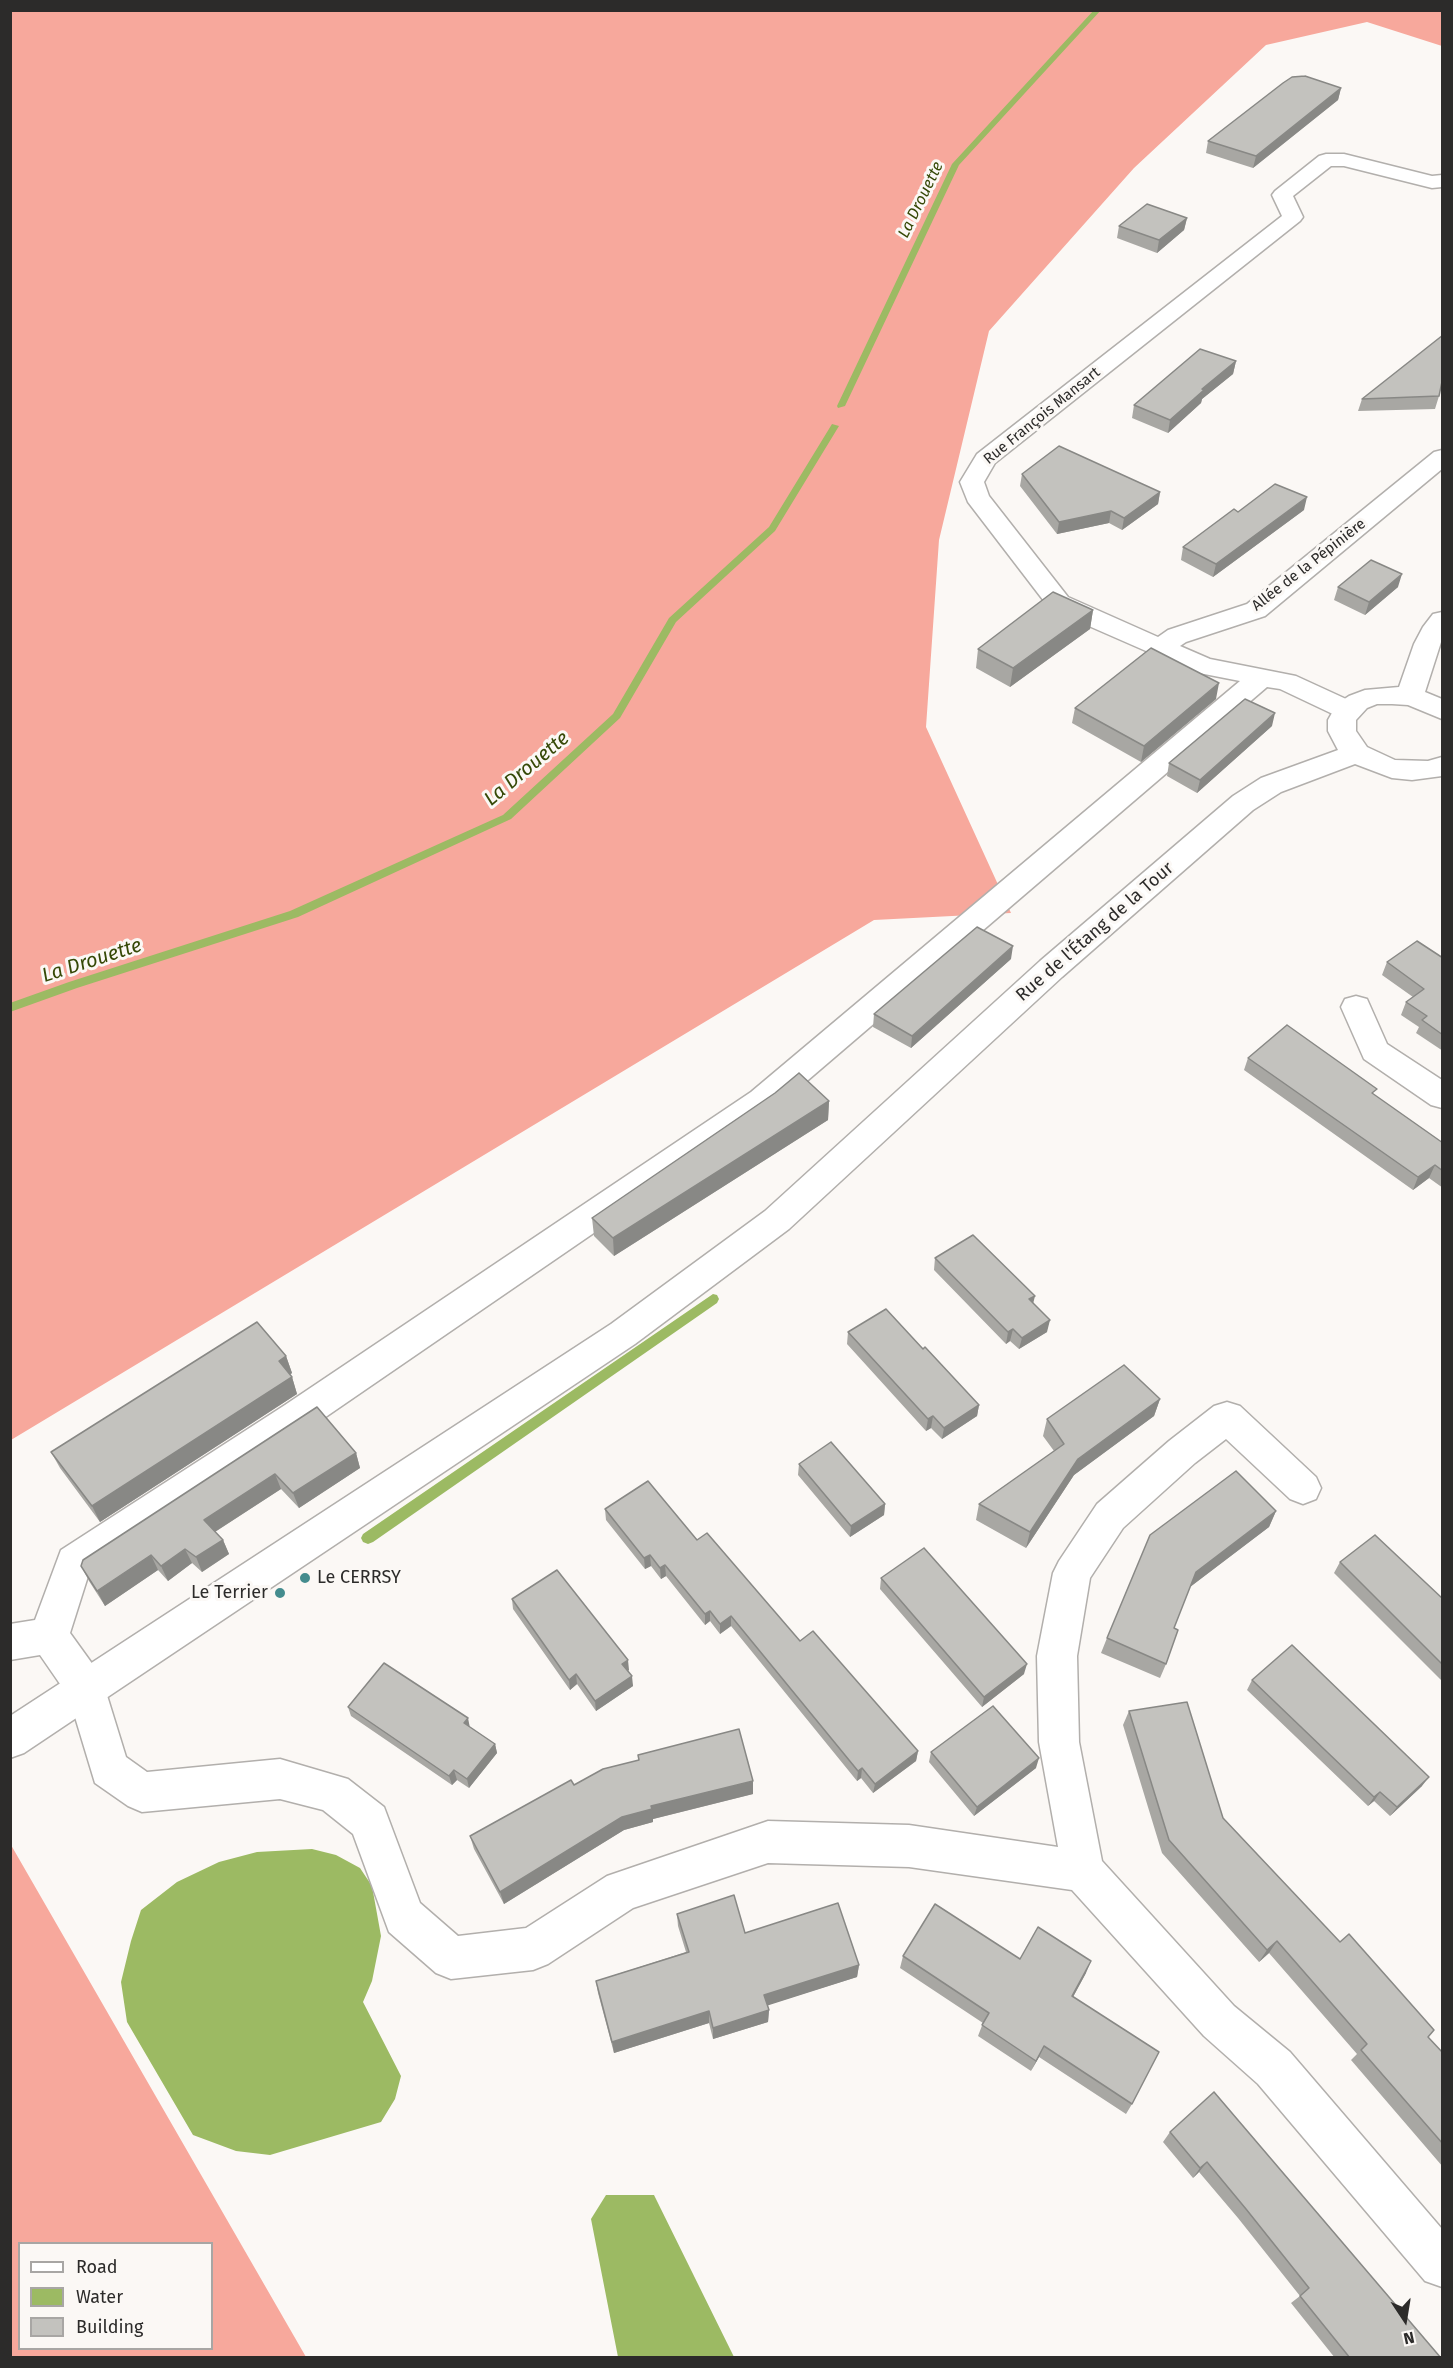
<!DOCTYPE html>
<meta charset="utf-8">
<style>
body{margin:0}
#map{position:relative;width:1453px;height:2368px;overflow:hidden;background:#fbf8f5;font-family:"Fira Sans",sans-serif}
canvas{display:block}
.frame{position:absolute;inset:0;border:12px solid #2c2b2a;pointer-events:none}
.legend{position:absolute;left:18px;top:2242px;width:195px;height:108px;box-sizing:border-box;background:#fbf8f5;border:2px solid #a8a6a4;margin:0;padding:8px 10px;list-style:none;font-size:18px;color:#2c2b2a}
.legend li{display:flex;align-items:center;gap:12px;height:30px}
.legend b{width:30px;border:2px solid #a8a6a4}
.north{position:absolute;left:1375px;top:2290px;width:60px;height:60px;-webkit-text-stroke:4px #fbf8f5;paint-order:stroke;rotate:168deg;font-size:16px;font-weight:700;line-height:24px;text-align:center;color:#2c2b2a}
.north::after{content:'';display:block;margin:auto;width:21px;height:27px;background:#2c2b2a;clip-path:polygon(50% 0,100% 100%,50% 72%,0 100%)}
</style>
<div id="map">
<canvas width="1453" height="2368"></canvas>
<div class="frame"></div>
<ul class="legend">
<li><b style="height:8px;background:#fff"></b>Road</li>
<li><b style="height:16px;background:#9cba63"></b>Water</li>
<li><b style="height:16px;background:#c3c2be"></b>Building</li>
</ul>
<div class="north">N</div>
</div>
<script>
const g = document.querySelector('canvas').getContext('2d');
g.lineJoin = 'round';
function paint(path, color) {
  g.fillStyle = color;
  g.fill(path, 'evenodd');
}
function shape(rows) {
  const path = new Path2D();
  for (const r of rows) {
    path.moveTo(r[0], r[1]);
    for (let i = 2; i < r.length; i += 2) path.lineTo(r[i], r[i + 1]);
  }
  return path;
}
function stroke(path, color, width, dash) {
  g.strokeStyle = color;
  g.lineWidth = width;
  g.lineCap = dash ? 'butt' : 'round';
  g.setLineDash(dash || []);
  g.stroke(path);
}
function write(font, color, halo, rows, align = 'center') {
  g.font = font + ' "Fira Sans",sans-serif';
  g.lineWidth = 6;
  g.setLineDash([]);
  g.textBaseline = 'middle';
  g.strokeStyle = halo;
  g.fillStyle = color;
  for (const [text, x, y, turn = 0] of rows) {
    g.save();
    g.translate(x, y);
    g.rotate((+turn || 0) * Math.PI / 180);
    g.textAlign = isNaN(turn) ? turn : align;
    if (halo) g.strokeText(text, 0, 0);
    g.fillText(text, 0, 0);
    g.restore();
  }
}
paint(shape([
 [11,11,1442,11,1442,46,1367,22,1266,45,1134,168,989,331,939,540,926,727,1011,913,874,920,11,1440],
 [11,1845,306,2357,11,2357],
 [20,2244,212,2244,212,2348,20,2348]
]), '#f7a89c');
paint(shape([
 [312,1849,336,1855,360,1868,372,1886,381,1936,372,1981,363,2002,401,2076,395,2099,381,2122,270,2155,236,2151,193,2135,127,2022,121,1982,131,1941,141,1910,177,1882,219,1862,257,1852],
 [606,2195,654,2195,734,2357,618,2357,591,2219]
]), '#9cba63');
paint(shape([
 [1094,10,1101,10,959,165,845,406,838,408,837,406,952,164,1094,10],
 [832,424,839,426,775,531,676,622,620,718,511,819,298,917,77,988,10,1012,10,1003,69,982,290,911,503,815,613,714,669,618,769,527,832,424],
 [713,1294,717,1295,719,1299,717,1303,373,1542,368,1544,363,1542,361,1538,363,1534,713,1294]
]), '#9cba63');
const minor = shape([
 [1326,154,1344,154,1432,176,1442,175,1442,187,1432,188,1344,166,1331,166,1293,196,1303,217,1300,221,995,463,984,482,989,496,1068,597,1158,637,1168,630,1247,604,1434,452,1442,450,1442,469,1265,616,1186,642,1180,646,1210,659,1296,676,1357,704,1360,710,1357,716,1347,719,1337,716,1280,689,1267,687,773,1110,311,1427,89,1573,70,1633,101,1676,126,1757,147,1772,280,1759,348,1779,384,1807,420,1903,458,1936,526,1928,607,1876,768,1821,909,1825,1058,1847,1039,1742,1037,1656,1053,1573,1059,1561,1097,1504,1169,1441,1214,1406,1227,1402,1240,1406,1316,1477,1321,1488,1316,1499,1303,1504,1290,1499,1226,1439,1195,1463,1123,1528,1090,1578,1077,1656,1079,1742,1102,1861,1234,2006,1290,2052,1442,2229,1442,2287,1425,2281,1258,2084,1204,2036,1072,1890,909,1867,768,1863,633,1908,548,1964,533,1970,451,1979,436,1973,389,1932,353,1834,323,1810,280,1799,142,1812,128,1806,95,1783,69,1697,40,1655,10,1660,10,1624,35,1620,61,1550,285,1405,751,1092,1240,681,1194,672,1050,609,968,502,960,482,977,454,1282,216,1272,195,1275,191,1319,156,1326,154],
 [1356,996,1367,999,1387,1044,1442,1080,1442,1108,1431,1105,1364,1059,1341,1007,1345,999,1356,996]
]);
const major = shape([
 [1442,612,1442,639,1425,692,1442,699,1442,719,1408,705,1392,704,1377,704,1367,708,1356,720,1356,731,1367,747,1395,760,1428,761,1442,757,1442,776,1412,780,1392,778,1355,764,1281,792,1253,810,1062,977,789,1229,635,1344,24,1753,10,1758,10,1716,611,1324,765,1211,1040,961,1233,796,1261,778,1338,750,1328,731,1328,720,1337,704,1349,696,1365,690,1399,687,1414,644,1423,627,1433,614,1442,612]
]);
stroke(minor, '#b2afac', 3);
stroke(major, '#b2afac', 3);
paint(minor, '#fff');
paint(major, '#fff');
paint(shape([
 [1341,88,1338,100,1253,168,1206,153,1208,141],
 [1187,218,1184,230,1157,253,1117,238,1119,226],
 [1236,361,1233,374,1202,399,1201,403,1168,433,1132,418,1134,405],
 [1439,396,1435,409,1358,411,1362,399],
 [1022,474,1160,492,1158,504,1122,530,1109,523,1057,534,1020,486],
 [1304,510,1213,577,1181,560,1183,547],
 [1338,587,1398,587,1365,615,1334,600],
 [1093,610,1090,629,1010,687,976,668,978,649],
 [1216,699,1141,762,1072,723,1075,708],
 [1272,726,1197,793,1167,776,1169,763],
 [1443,958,1443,1051,1416,1033,1419,1027,1401,1015,1406,1002,1413,997,1382,975,1387,962],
 [1011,959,911,1048,873,1027,874,1014],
 [1248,1058,1374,1095,1443,1143,1443,1188,1429,1178,1413,1190,1244,1070],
 [829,1101,828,1120,614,1256,594,1236,592,1218],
 [935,1258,1033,1304,1047,1332,1019,1349,1010,1341,1006,1344,934,1270],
 [848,1332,923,1349,979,1405,977,1416,942,1439,931,1428,926,1431,847,1344],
 [286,1356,292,1373,290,1375,292,1377,297,1394,100,1522,60,1468,51,1452],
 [1160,1399,1154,1416,1074,1475,1026,1548,976,1520,979,1504,1054,1451,1043,1436,1047,1419],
 [317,1407,356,1453,360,1468,299,1508,281,1489,215,1532,223,1540,229,1554,202,1572,192,1563,168,1581,158,1570,105,1606,89,1581,81,1566],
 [799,1464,885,1504,884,1515,850,1537,798,1475],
 [605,1509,697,1540,800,1641,918,1751,916,1761,873,1793,861,1778,857,1781,731,1626,720,1634,710,1621,705,1625,666,1576,661,1579,651,1566,645,1569,606,1520],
 [1276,1511,1269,1527,1190,1587,1174,1628,1166,1664,1160,1678,1101,1653,1107,1638],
 [1340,1562,1443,1599,1443,1682,1334,1573],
 [881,1578,1024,1674,982,1707,880,1589],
 [512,1599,629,1670,628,1671,633,1686,596,1711,577,1684,570,1690,513,1609],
 [1252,1680,1422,1786,1390,1816,1374,1801,1368,1806,1247,1690],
 [348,1707,470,1727,495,1744,497,1753,469,1788,457,1780,452,1785,351,1716],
 [1129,1711,1223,1818,1443,2053,1443,2167,1351,2060,1357,2054,1269,1953,1259,1962,1162,1853,1123,1725],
 [931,1752,1036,1768,974,1816,929,1762],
 [638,1755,753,1794,653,1819,653,1822,624,1830,504,1904,474,1849,470,1836,574,1785,638,1760],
 [677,1914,859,1965,857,1977,767,2005,769,2010,768,2022,713,2039,709,2023,614,2053,598,1993,596,1981,686,1952,678,1926],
 [903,1956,1020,1959,1086,1973,1073,1997,1132,2104,1126,2114,1039,2057,1031,2071,978,2036,983,2023,900,1968],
 [1170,2132,1441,2358,1335,2358,1291,2303,1300,2296,1238,2218,1199,2172,1193,2178,1163,2142]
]), '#a8a7a3');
paint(shape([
 [1341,88,1338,100,1253,168,1256,156],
 [1187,218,1184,230,1157,253,1159,240],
 [1236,361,1233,374,1202,399,1201,403,1168,433,1170,420,1202,389],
 [1160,492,1158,504,1122,530,1124,518],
 [1307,497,1304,510,1213,577,1216,564],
 [1111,511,1109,523,1057,534,1059,522],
 [1402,574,1398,587,1365,615,1369,602],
 [1093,610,1090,629,1010,687,1013,668],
 [1219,683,1216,699,1141,762,1144,746],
 [1275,713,1272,726,1197,793,1200,780],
 [1013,946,1011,959,911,1048,912,1036],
 [829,1101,828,1120,614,1256,613,1238],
 [1435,1165,1429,1178,1413,1190,1418,1177],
 [1035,1296,1032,1308,1029,1299],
 [1050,1320,1047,1332,1019,1349,1022,1338],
 [1013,1329,1010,1341,1006,1344,1008,1332],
 [286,1356,292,1373,284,1378,279,1361],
 [292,1377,297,1394,100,1522,92,1506],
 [1160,1399,1154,1416,1074,1475,1026,1548,1030,1532,1078,1459],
 [979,1405,977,1416,942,1439,944,1428],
 [933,1416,931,1428,926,1431,928,1419],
 [356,1453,360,1468,299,1508,293,1493],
 [275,1474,281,1489,210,1535,204,1520],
 [885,1504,884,1515,850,1537,851,1526],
 [1276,1511,1269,1527,1190,1587,1196,1572],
 [223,1540,229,1554,202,1572,196,1557],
 [185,1549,192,1563,168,1581,161,1566],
 [151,1555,158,1570,105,1606,97,1591],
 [650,1555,651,1566,645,1569,644,1558],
 [665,1565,666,1576,661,1579,660,1568],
 [710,1611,710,1621,705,1625,705,1614],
 [731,1616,731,1626,720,1634,720,1624],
 [628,1660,629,1670,623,1674,622,1664],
 [1027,1664,1024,1674,982,1707,984,1697],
 [576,1674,577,1684,570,1690,569,1680],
 [632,1676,633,1686,596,1711,595,1701],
 [468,1718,470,1728,464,1723],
 [495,1744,497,1753,469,1788,467,1779],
 [918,1751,916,1761,873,1793,875,1784],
 [1039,1758,1036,1768,974,1816,977,1807],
 [862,1768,861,1778,857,1781,858,1771],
 [454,1770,457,1780,452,1785,449,1776],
 [1429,1777,1422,1786,1390,1816,1397,1807],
 [753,1781,753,1794,653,1819,653,1822,624,1830,504,1904,500,1892,622,1817,651,1806],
 [1380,1792,1374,1801,1368,1806,1374,1797],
 [1277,1941,1269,1953,1259,1962,1267,1950],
 [1091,1961,1086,1973,1067,2008,1072,1996],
 [859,1965,857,1977,763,2007,764,1995],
 [769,2010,768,2022,713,2039,713,2028],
 [709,2011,709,2023,614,2053,612,2042],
 [1044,2046,1039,2057,1031,2071,1036,2061],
 [1207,2162,1199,2172,1193,2178,1200,2168]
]), '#888885');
const building = shape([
 [1305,76,1341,88,1256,156,1208,141,1283,83,1292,77,1305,76],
 [1147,204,1187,218,1159,240,1119,226,1147,204],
 [1443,335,1443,377,1439,396,1362,399,1443,335],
 [1200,349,1236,361,1202,389,1204,390,1170,420,1134,405,1200,349],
 [1059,446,1160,492,1124,518,1111,511,1059,522,1022,474,1059,446],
 [1275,484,1307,497,1216,564,1183,547,1234,509,1238,512,1275,484],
 [1371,560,1402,574,1369,602,1338,587,1371,560],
 [1053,592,1093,610,1013,668,978,649,1053,592],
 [1151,648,1219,683,1144,746,1075,708,1151,648],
 [1245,699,1275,713,1200,780,1169,763,1245,699],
 [977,927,1013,946,912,1036,874,1014,977,927],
 [1417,941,1443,958,1443,1035,1422,1020,1427,1016,1406,1002,1424,989,1387,962,1417,941],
 [1287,1025,1377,1089,1372,1093,1443,1143,1443,1171,1435,1165,1418,1177,1248,1058,1287,1025],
 [799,1073,829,1101,613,1238,592,1218,775,1093,799,1073],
 [973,1235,1035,1296,1029,1299,1050,1320,1022,1338,1013,1329,1008,1332,935,1258,973,1235],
 [886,1309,923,1349,925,1347,979,1405,944,1428,933,1416,928,1419,848,1332,886,1309],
 [257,1322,286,1356,279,1361,292,1377,92,1506,51,1452,257,1322],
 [1124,1365,1160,1399,1078,1459,1030,1532,979,1504,1064,1444,1047,1419,1124,1365],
 [317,1407,356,1453,293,1493,275,1474,204,1520,223,1540,196,1557,185,1549,161,1566,151,1555,97,1591,81,1566,83,1560,317,1407],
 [831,1442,885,1504,851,1526,799,1464,831,1442],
 [1236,1471,1276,1511,1196,1572,1174,1628,1178,1630,1166,1664,1107,1638,1150,1535,1236,1471],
 [648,1481,697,1540,707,1533,800,1641,813,1631,918,1751,875,1784,862,1768,858,1771,731,1616,720,1624,710,1611,705,1614,665,1565,660,1568,650,1555,644,1558,605,1509,648,1481],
 [1375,1535,1443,1599,1443,1665,1340,1562,1375,1535],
 [924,1548,1027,1664,984,1697,881,1578,924,1548],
 [557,1570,628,1660,622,1664,632,1676,595,1701,576,1674,569,1680,512,1599,557,1570],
 [1292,1645,1429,1777,1397,1807,1380,1792,1374,1797,1252,1680,1292,1645],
 [384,1663,468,1718,464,1723,495,1744,467,1779,454,1770,449,1776,348,1707,384,1663],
 [1187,1702,1223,1818,1340,1942,1349,1934,1434,2030,1428,2037,1443,2053,1443,2144,1361,2050,1367,2044,1277,1941,1267,1950,1169,1840,1129,1711,1187,1702],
 [993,1706,1039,1758,977,1807,931,1752,993,1706],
 [739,1729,753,1781,651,1806,652,1809,622,1817,500,1892,470,1836,571,1780,574,1785,603,1769,639,1760,638,1755,739,1729],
 [734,1895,745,1933,838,1903,859,1965,764,1995,769,2010,713,2028,709,2011,612,2042,596,1981,689,1952,677,1914,734,1895],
 [935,1904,1020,1959,1038,1927,1091,1961,1072,1996,1159,2052,1132,2104,1044,2046,1036,2061,982,2025,989,2013,903,1956,935,1904],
 [1214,2092,1441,2358,1350,2358,1300,2296,1309,2288,1246,2209,1207,2162,1200,2168,1170,2132,1214,2092]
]);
paint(building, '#c3c2be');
stroke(building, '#888885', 1.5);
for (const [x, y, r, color] of [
 [305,1578,6,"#448c8e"],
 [280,1593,6,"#448c8e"]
]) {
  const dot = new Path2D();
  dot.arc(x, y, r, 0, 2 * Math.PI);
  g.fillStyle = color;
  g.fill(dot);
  stroke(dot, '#fbf8f5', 2);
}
write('15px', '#2c2b2a', '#fbf8f5', [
 ["Rue François Mansart",1042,416,-39],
 ["Allée de la Pépinière",1309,565,-38]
]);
write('italic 16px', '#364907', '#fbf8f5', [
 ["La Drouette",921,200,-64]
]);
write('18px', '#2c2b2a', '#fbf8f5', [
 ["Rue de l'Étang de la Tour",1095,932,-41]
]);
write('18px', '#2c2b2a', '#fbf8f5', [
 ["Le CERRSY",317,1578],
 ["Le Terrier",268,1593,"right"]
], 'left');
write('italic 20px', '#364907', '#fbf8f5', [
 ["La Drouette",527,769,-40],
 ["La Drouette",92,961,-18]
]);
</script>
